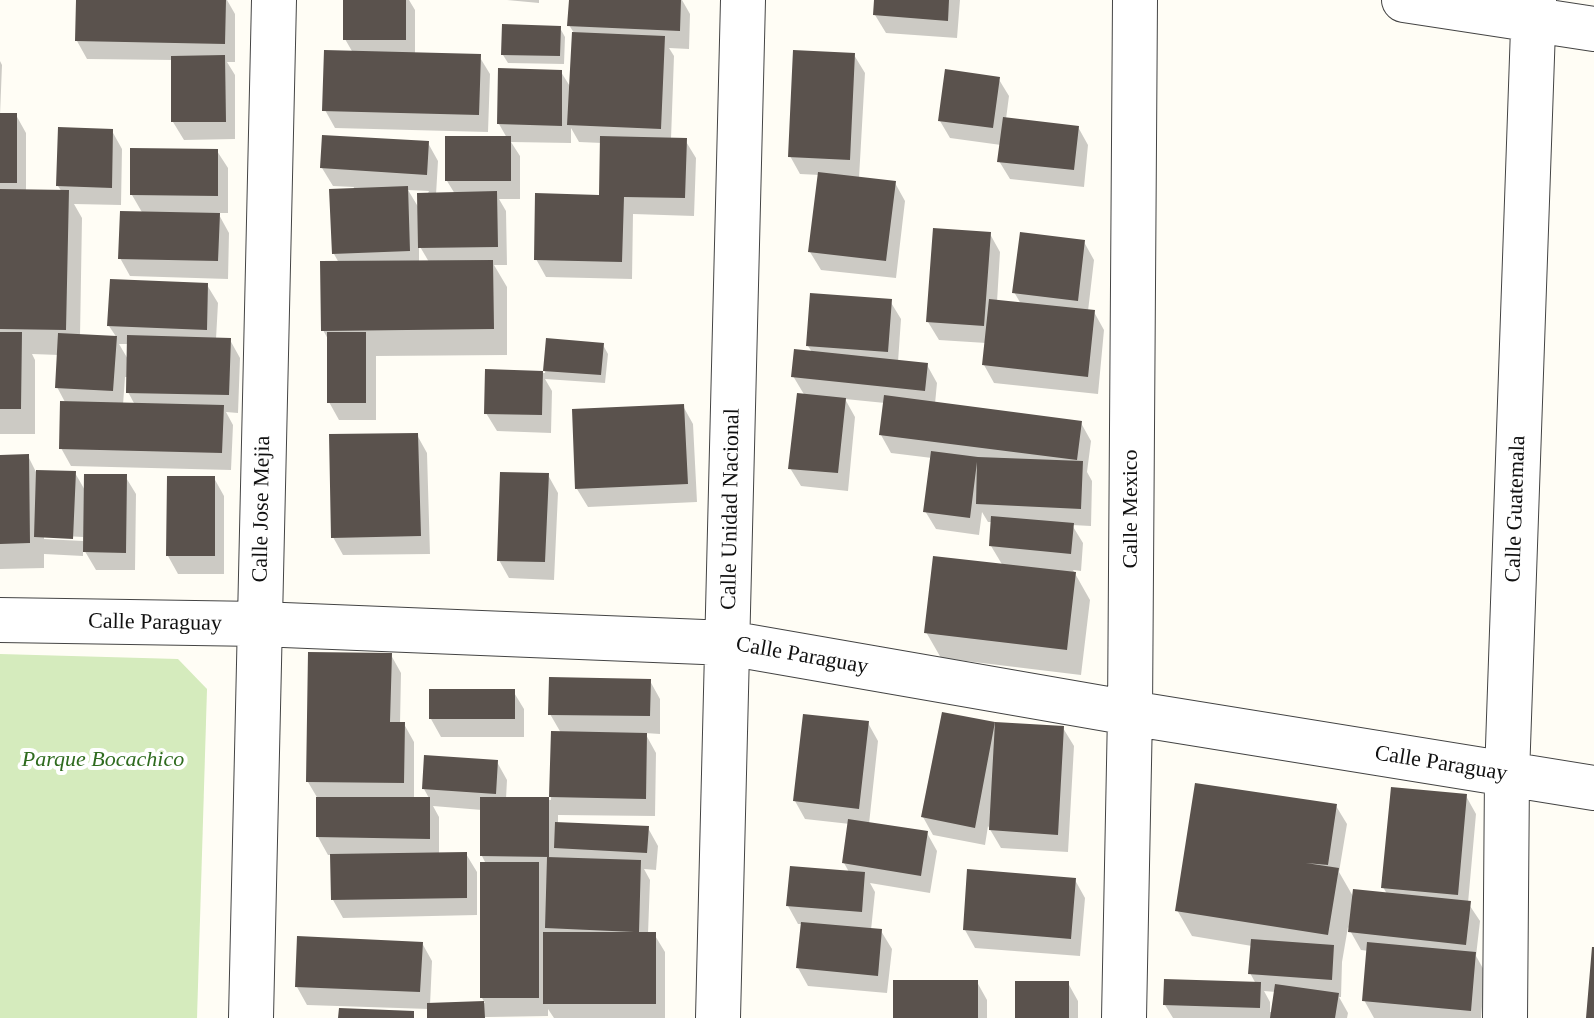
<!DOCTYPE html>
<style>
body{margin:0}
canvas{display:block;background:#fffdf5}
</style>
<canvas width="1594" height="1018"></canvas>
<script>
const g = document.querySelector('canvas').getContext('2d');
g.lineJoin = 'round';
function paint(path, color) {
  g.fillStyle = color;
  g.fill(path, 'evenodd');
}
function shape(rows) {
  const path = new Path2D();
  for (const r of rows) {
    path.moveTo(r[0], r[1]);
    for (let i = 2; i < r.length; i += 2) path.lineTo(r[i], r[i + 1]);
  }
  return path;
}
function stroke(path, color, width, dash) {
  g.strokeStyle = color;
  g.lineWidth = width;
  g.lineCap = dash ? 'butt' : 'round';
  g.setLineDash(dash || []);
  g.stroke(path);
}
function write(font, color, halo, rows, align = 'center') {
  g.font = font + ' Georgia,serif';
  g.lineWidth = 8;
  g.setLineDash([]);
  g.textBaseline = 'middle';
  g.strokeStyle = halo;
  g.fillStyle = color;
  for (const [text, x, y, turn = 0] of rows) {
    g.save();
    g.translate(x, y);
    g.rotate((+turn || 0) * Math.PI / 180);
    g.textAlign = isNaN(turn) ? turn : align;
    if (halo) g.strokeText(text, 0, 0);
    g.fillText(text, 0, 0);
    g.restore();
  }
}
paint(shape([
 [0,654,178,659,207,689,197,1018,0,1018]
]), '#d5ebbd');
paint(shape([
 [78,0,227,0,235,14,235,62,227,62,235,75,235,139,184,140,173,122,173,60,87,59,77,41],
 [345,0,409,0,415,10,415,55,479,56,490,74,488,132,335,128,325,110,353,53,345,39],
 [507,0,539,0,539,3],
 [570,0,682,0,690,14,689,49,669,48,674,56,671,139,685,140,696,158,694,216,633,214,632,279,546,277,536,259,601,197,602,143,579,142,571,128,571,143,511,142,520,156,520,199,499,199,506,211,507,265,494,265,507,287,507,355,376,356,376,420,339,420,329,402,329,341,323,330,339,263,334,254,354,187,333,186,322,168,428,143,438,161,436,195,455,194,447,181,507,138,499,124,561,72,571,88,574,33,569,25],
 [408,190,429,191,420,210],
 [419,245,429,262,419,262],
 [876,0,960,0,957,38,886,33,875,15],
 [560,28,565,37,564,64,508,63,503,55],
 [854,55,865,73,859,178,895,183,905,201,896,278,821,270,810,252,820,175,800,174,790,156],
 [0,61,2,65,0,115,16,115,26,133,26,191,62,192,58,186,112,131,122,149,121,205,74,204,82,218,80,336,117,338,109,326,207,285,218,303,216,339,230,340,240,358,238,413,226,412,233,425,231,470,71,466,61,448,66,404,57,387,59,355,32,354,35,360,35,434,0,434],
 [119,344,129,344,129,361],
 [125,377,128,377,128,392,135,405,123,405],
 [998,78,1009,96,1006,119,1078,127,1088,145,1084,187,1010,179,999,161,1001,145,950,138,940,121],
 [217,151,228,168,228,213,218,213,229,233,228,279,130,276,120,258,143,214,132,195],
 [990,234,1000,252,997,302,1021,304,1014,292,1084,242,1094,260,1088,311,1094,312,1104,330,1098,394,994,383,984,365,986,343,939,340,928,322],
 [890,301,901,319,898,362,927,365,937,383,935,404,1081,423,1091,441,1087,472,1092,481,1091,526,1072,525,1083,543,1081,571,1073,570,1090,600,1081,675,941,658,926,632,1003,566,991,546,993,522,988,522,982,512,979,535,936,529,925,511,932,458,891,453,881,435,885,403,845,399,855,417,848,491,801,486,790,468,805,396,793,376,812,352,808,346],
 [548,340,603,345,608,354,605,383,545,379,552,391,551,433,497,431,486,413,487,371,545,373],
 [683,406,693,424,697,502,588,507,577,489,574,411],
 [417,435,427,453,430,554,343,555,333,537],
 [28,456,36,472,75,473,86,492,125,476,136,494,135,570,96,570,83,548,83,556,44,554,44,568,0,569,0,457],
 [44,535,83,537,83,541,44,539],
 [548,475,558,493,554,580,509,578,499,560],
 [214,478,224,496,224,574,178,574,168,556],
 [391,655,401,673,400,724,404,724,414,742,414,799,430,800,424,789,497,762,507,780,506,799,551,800,553,733,561,733,550,714,650,681,660,699,660,734,645,733,656,753,655,816,558,815,558,824,648,828,658,846,656,870,644,869,650,880,648,934,654,934,665,952,665,1018,554,1018,548,1009,548,1016,429,1018,429,1009,307,1005,297,987,422,943,432,961,430,1005,485,1003,482,998,486,864,482,856,482,810,433,806,439,817,439,854,466,854,477,872,477,915,343,918,333,900,332,855,328,855,318,837,318,799,308,782],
 [513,691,524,709,524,737,441,737,431,719],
 [943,714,995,724,1063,728,1074,746,1068,852,1001,848,988,826,985,845,933,835,923,817],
 [868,723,878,741,869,824,927,833,937,851,930,893,870,883,875,892,871,930,881,931,892,949,887,993,808,986,798,968,802,924,798,924,788,906,849,872,844,863,850,824,805,819,795,801],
 [1466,796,1476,814,1468,903,1480,921,1476,956,1485,972,1481,1018,1374,1018,1364,1000,1369,951,1361,950,1348,927,1342,962,1341,997,1339,997,1348,1013,1347,1018,1173,1018,1165,1005,1256,984,1250,973,1252,946,1192,936,1177,910,1336,806,1347,824,1339,872,1354,898,1387,894,1383,887],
 [1264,991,1276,992,1273,1012,1270,1012,1270,1002],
 [1075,880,1085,898,1080,956,975,948,965,930],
 [977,982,987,1000,987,1018,895,1018],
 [1068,983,1078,1001,1078,1018,1017,1018]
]), '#0003');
paint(shape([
 [76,0,226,0,225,44,75,41],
 [343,0,406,0,406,40,343,40],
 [569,0,681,0,680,31,567,26],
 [874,0,949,0,948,21,873,15],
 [502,24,561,26,560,56,501,55],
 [572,32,665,36,661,129,567,125],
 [324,50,481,54,479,115,322,111],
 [793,50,855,53,850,160,788,157],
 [225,55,226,122,171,122,171,56],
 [498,68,562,70,562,126,497,124],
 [945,69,1000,77,993,128,938,121],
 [0,113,17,113,17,183,0,183],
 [1003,117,1079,126,1074,170,997,162],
 [58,127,113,129,112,188,56,186],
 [322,135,429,141,427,175,320,168],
 [445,136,511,136,511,181,445,181],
 [600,136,687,138,685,198,624,197,622,262,534,260,535,193,599,195],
 [130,148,218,149,218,196,130,195],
 [818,172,896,181,886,261,808,252],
 [408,186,410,251,332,254,329,189],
 [0,189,69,190,66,330,0,329],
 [497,191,498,247,418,248,417,193],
 [120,211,220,213,218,261,118,259],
 [933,228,991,232,984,326,926,322],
 [1020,232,1085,240,1078,301,1012,293],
 [493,260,494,329,321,331,320,261],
 [110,279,208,283,207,330,107,326],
 [810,293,892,299,888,352,806,346],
 [989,299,1095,310,1088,377,982,365],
 [0,332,22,332,21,409,0,409],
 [327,332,366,332,366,403,327,403],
 [58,333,117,336,113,391,55,388],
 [127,335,231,338,229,395,126,393],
 [546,338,604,343,601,375,543,371],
 [794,349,928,363,925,391,791,377],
 [485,369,543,371,542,415,484,414],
 [797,393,846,398,838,473,788,469],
 [884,395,1082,421,1077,460,879,435],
 [60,401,224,405,222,453,59,449],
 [684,404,688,484,575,489,572,409],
 [418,433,421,536,331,538,329,434],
 [931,451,978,457,1083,461,1081,509,976,504,977,462,970,518,923,512],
 [29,454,30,543,0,544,0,455],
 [36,470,76,471,73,539,34,537],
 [500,472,549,473,545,562,497,561],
 [84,474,127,474,126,553,83,552],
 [167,476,215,476,215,556,166,556],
 [991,516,1074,523,1071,554,989,546],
 [933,556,1076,572,1067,650,924,633],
 [308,652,392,653,390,722,405,722,404,783,306,782],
 [549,677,651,679,650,716,548,715],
 [429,689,515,689,515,719,429,719],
 [942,712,995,722,975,828,921,817],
 [803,714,869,721,859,809,793,801],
 [995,722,1064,726,1058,835,989,830],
 [551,731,647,733,646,799,549,797,549,857,480,856,480,797,549,797],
 [424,755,498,760,496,794,422,789],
 [1195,783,1337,804,1328,865,1306,863,1339,868,1328,935,1175,911],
 [1391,787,1467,794,1458,895,1381,888],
 [316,797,430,797,430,839,316,837],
 [848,819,928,831,921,876,842,863],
 [555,822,649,826,647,853,554,848],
 [467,852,467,898,331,900,330,854],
 [547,857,641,860,639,932,656,932,656,1004,543,1004,543,932,634,932,545,928],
 [480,862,539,862,539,998,480,998],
 [790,866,865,872,862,912,786,906],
 [967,869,1076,878,1071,939,963,930],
 [1353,889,1471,901,1466,945,1348,932],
 [801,922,882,929,878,976,796,968],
 [297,936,423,942,420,992,295,987],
 [1251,939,1334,945,1332,980,1248,974],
 [1367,942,1476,952,1471,1011,1362,1001],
 [1592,947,1594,947,1594,1018,1586,1018],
 [1164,979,1261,982,1260,1008,1163,1005],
 [893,980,978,980,978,1018,893,1018],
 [1015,981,1069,981,1069,1018,1015,1018],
 [1275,984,1339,993,1335,1018,1270,1018],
 [484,1001,485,1018,427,1018,427,1003],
 [339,1008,414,1011,414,1018,338,1018]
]), '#5a524d');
const minor = shape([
 [1404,0,1594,29],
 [0,620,259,624,728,643,1130,713,1594,788],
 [251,1018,274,0],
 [718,1018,743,0],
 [1124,1018,1130,713,1135,0],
 [1505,1018,1507,775,1534,0]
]);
stroke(minor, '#444', 46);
stroke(minor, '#fff', 44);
write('22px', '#111', '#fff', [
 ["Calle Jose Mejia",262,509,-89],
 ["Calle Unidad Nacional",731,509,-89],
 ["Calle Mexico",1131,509,-90],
 ["Calle Guatemala",1516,509,-88],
 ["Calle Paraguay",155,623,1],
 ["Calle Paraguay",802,656,10],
 ["Calle Paraguay",1441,764,9]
]);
write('italic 22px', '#2f6b1f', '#fff', [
 ["Parque Bocachico",103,760]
]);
</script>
